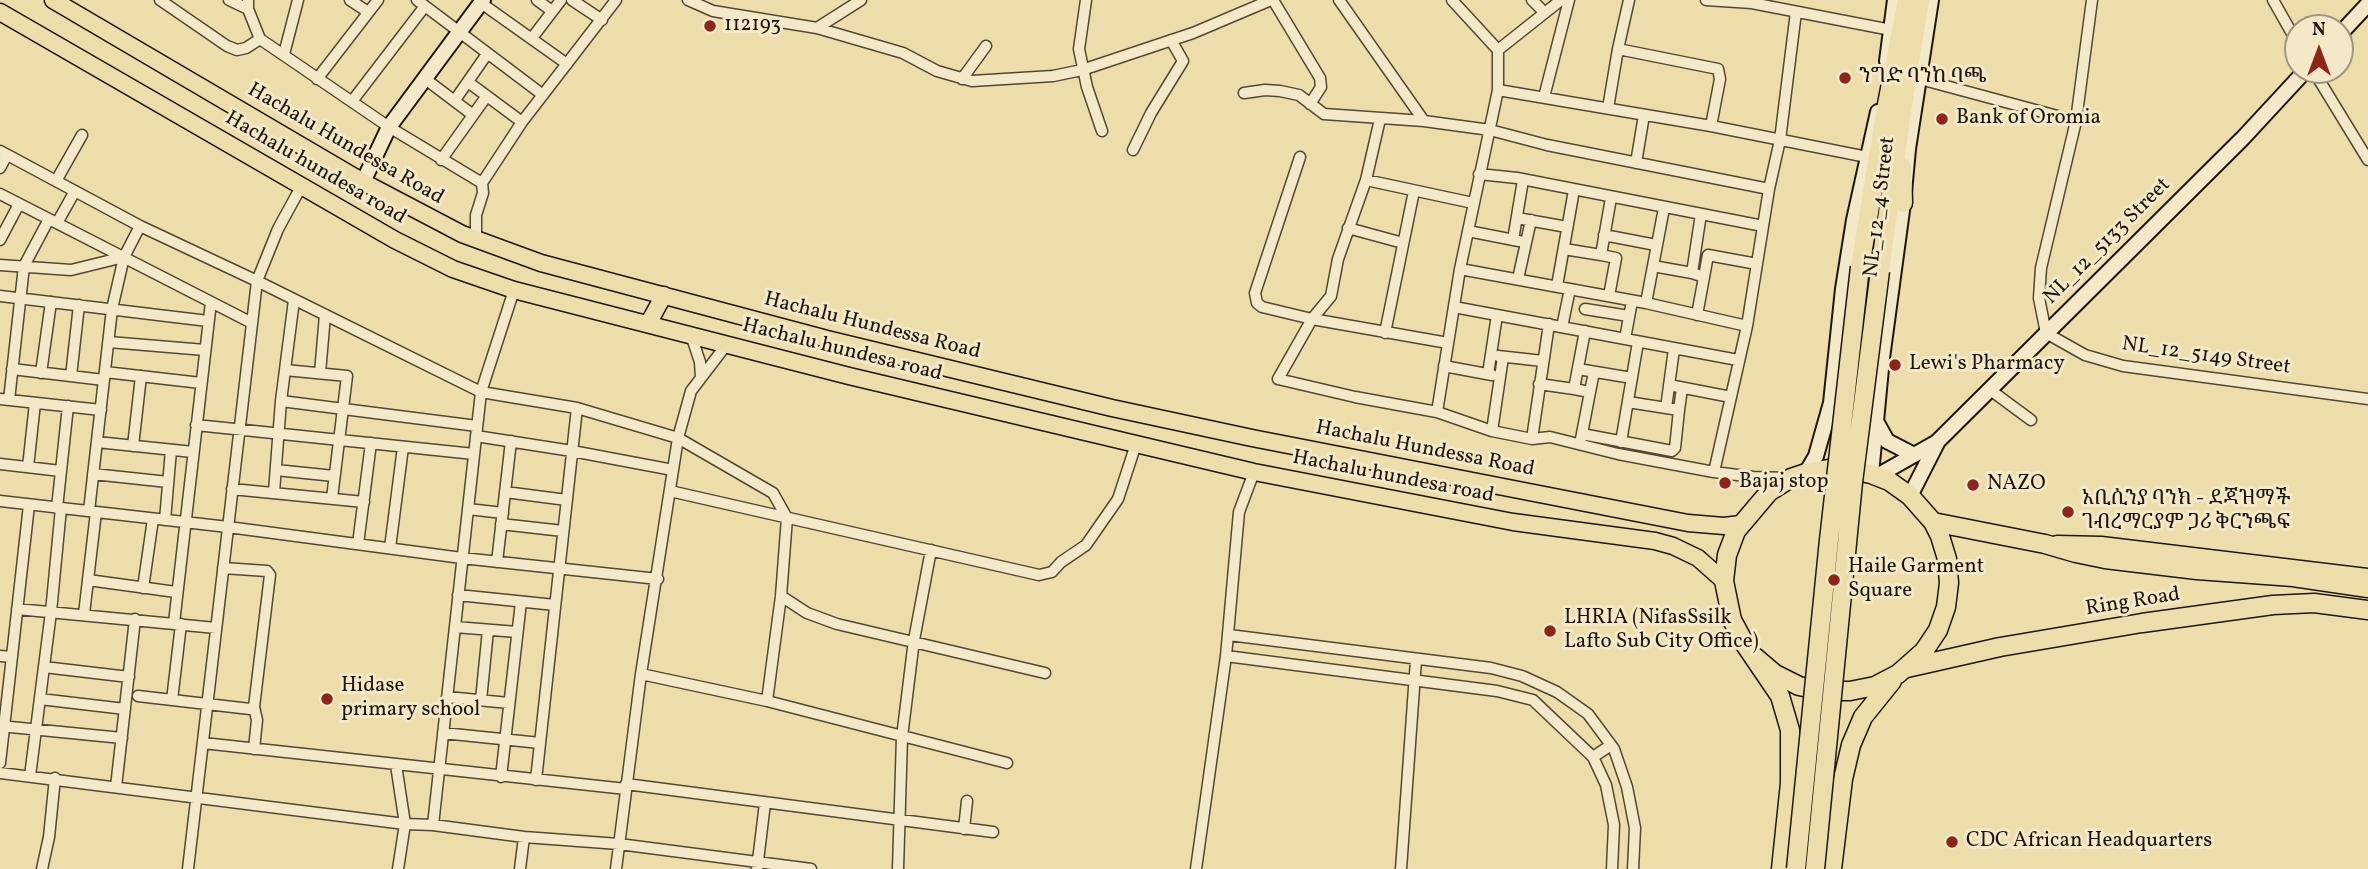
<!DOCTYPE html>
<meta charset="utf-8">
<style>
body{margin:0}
#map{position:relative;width:2368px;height:869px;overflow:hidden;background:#ecddaa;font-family:Vollkorn,serif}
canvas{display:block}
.north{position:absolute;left:2284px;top:14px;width:70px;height:70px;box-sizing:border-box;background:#f3e9c8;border:2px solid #9e957d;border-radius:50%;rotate:0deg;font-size:19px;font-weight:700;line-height:28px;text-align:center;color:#1e160c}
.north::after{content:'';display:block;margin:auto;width:24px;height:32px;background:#8f2418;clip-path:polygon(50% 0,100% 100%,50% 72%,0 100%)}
</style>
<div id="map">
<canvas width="2368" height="869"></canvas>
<div class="north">N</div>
</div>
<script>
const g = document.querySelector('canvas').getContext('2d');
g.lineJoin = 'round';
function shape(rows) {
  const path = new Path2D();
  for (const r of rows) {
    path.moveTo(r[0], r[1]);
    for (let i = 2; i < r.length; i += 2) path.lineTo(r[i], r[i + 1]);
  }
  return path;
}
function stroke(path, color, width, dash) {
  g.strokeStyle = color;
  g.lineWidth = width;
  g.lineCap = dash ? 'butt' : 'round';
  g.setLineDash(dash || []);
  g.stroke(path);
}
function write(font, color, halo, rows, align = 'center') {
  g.font = font + ' Vollkorn,"Noto Serif Ethiopic",serif';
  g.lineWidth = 6;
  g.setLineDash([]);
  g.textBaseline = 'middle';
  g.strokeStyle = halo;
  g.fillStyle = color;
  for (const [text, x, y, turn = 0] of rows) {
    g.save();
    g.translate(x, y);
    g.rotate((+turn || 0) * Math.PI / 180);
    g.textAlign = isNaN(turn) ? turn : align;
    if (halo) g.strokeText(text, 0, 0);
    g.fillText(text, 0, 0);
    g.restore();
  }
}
const street = shape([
 [160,0,227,46,237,50,246,48,260,39,389,127,482,183],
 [229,0,248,9],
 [248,0,248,9,260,39],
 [350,0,368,12],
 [417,0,543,95],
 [537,0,552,11],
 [572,0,602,20],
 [688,0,713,11,817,28,903,53,937,71,972,81,1053,76,1082,70,1193,33,1271,0],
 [1086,0,1079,49,1087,87,1102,131],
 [1273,0,1320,78,1321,87,1310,104],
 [1339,0,1424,121],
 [1452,0,1498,50],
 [1532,0,1544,12],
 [1629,0,1618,49,1718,69,1720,79,1711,126],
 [1706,0,1752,3],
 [1753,0,1752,3,1891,30],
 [2092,0,2076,121,2041,268,2039,298,2046,333,2085,355,2123,366,2368,399],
 [2273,0,2298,44],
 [481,3,567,64],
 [817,28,861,0],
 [532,38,561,0],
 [284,54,298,0],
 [2313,70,2368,160],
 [424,78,473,115],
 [317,79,378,0],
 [962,79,986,46],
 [1920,79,2076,121],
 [468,82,522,122],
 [1498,90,1498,50,1561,0],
 [1244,93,1265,90,1280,91,1299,95,1324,114,1424,121,1490,130,1547,145,1769,189],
 [1544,97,1569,0],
 [353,100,425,6],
 [455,100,487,54],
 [1608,108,1618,49],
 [1380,119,1366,180,1338,259,1331,296,1312,319,1278,379,1355,397,1437,412,1492,431,1532,439,1550,437,1618,454,1714,472,1753,477,1787,478],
 [1133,150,1151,113,1183,61,1171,40],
 [0,151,140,226,257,281,481,392,577,408,678,438,773,493,787,518,781,596,767,701],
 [1300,157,1255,293,1257,303,1262,307,1312,319,1448,343],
 [441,160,486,97],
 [1636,163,1644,115],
 [0,168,7,155],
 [1479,174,1517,178,1763,226],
 [1366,180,1473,203],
 [56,181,82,135],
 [0,194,252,323],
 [1517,218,1567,227],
 [57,223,75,191],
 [1348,228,1403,243],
 [1468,231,1519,241],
 [1604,235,1656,245],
 [476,239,476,215,483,193,482,183,522,122,616,0],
 [0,240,19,204],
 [1513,240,1523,180],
 [1564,249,1601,255],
 [0,265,71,270,124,257],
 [1653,266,1692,273],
 [1460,269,1646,303,1747,326],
 [1704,277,1708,255,1757,264],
 [1518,279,1531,220],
 [1557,286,1574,190],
 [0,296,208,321],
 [1609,296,1616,258,1601,255,1611,198],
 [1646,303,1664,208],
 [1454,307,1738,360],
 [1585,309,1629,316],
 [1697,315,1704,277,1692,273,1701,214],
 [1562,327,1570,289],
 [1385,333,1414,191],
 [691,335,700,362,701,378],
 [1625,339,1632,301],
 [109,342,205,350],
 [1498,356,1543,361],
 [1444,366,1492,375],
 [12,369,104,380],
 [1578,369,1632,378],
 [285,370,347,376,332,498],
 [105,372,201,383],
 [41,373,51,302],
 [320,373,325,315],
 [1488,374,1497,315],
 [71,376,79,305],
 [1539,384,1574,389],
 [1669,385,1731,397],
 [1989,389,2031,420],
 [1590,392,1594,372],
 [0,399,101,410],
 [9,400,24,266,49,219],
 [281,401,477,426],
 [1666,408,1674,349],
 [1679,410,1682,388],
 [1437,412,1460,269,1498,90,1711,126,1867,157],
 [196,425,474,454],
 [1492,431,1503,357],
 [1582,434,1672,451,1675,448,1679,410,1628,402],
 [476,436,572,451,673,470],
 [1532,439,1549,324],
 [1581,439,1590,392,1574,389,1585,331],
 [97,442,193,452],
 [1621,442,1638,342],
 [133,446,141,376],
 [0,464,61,471],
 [28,467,35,403],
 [276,470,334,476],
 [1714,472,1747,326,1769,189,1780,140,1796,12],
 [93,474,168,482],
 [232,489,364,502],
 [670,491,1039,575,1052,572,1061,562,1086,545,1118,499,1136,444],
 [274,492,281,401,294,300],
 [505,492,567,500],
 [0,501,228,527,462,558,658,579],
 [57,508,68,406],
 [468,509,503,513],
 [89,511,112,309,124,257,140,226],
 [165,520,171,450],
 [501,524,563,531],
 [358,544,371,443],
 [390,548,403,447],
 [497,562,511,441],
 [88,580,176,592],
 [143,588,153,519],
 [458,595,555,605],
 [781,596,807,613,837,624,1045,673],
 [17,609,216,628],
 [84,614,96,512],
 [174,623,211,302],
 [455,627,517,632],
 [1229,635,1491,668,1522,676,1557,692,1588,714,1614,749,1627,787,1635,828,1633,869],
 [0,656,12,657],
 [1226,656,1497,691,1533,700,1593,757,1606,785,1614,825,1612,869],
 [44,667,129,677],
 [641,674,767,701,1007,763],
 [138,696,250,709,254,707,270,575,267,571,223,568],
 [447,697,509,703],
 [40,699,125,709],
 [172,700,181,624],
 [481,700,488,630],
 [0,726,122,738],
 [443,733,540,743],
 [203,743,626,789],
 [254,749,257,720,254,707],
 [1593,757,1611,745],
 [0,763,29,505],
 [396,765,405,824,398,869],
 [0,773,405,824,433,825,524,837,619,844,811,869],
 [30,776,51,612,61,508],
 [501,777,521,602],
 [536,780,577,408],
 [626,784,993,832],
 [116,787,135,619],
 [433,825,481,392,514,290],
 [964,829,967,801],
 [42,869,49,837,55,778],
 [188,869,257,281,278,229,302,185],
 [520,869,524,837],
 [616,869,641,674,678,438,691,391,727,344],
 [757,869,765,803],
 [898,869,902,737,914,640,931,550],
 [1196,869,1226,656,1239,512,1254,472],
 [1401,869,1416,660]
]);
const secondary = shape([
 [2340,34,2368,4],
 [1887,61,1895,0],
 [363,182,389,127,483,0],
 [1877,423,1887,441,1914,455],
 [1806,473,1816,456,1831,403,1843,289,1854,220,1878,112],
 [1871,474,1882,358,1903,203,1908,149,1931,0],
 [1877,476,1937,442,2243,138,2306,70],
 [1910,496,1937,443]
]);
const primary = shape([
 [53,0,363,182,462,234,541,263,827,339,1112,408,1252,438,1688,523,1724,526,1741,524],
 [0,12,395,240,453,269,514,290,849,376,1254,472,1513,522,1655,541,1673,546,1698,558,1724,581],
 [648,324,664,295],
 [2057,544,2101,545,2368,577]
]);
const highway = shape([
 [1902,167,1903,203],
 [1860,267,1884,120,1907,0],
 [1880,271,1901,118,1920,0],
 [1933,522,2045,544,2076,553,2105,559,2197,570,2293,577,2368,588],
 [1755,657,1775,674,1799,686,1824,691,1850,691,1875,686,1898,674,1924,651,1938,630,1946,607,1949,583,1947,559,1940,536,1933,522,1910,496,1889,481,1871,474,1849,470,1828,469,1806,473,1791,478,1769,492,1736,531,1727,555,1724,581,1732,620,1746,646,1780,696,1790,730,1790,783,1781,869],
 [1907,668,2000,647,2142,623,2273,605,2314,603,2368,610],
 [1832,869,1843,779,1851,745,1863,717,1892,681]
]);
stroke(street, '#524834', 13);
stroke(secondary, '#1e160c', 18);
stroke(primary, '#1e160c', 19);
stroke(highway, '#1e160c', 21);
stroke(street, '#f3e9c8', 10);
stroke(secondary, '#f3e9c8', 14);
stroke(primary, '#ecddaa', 16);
stroke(highway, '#ecddaa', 18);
const highwayBridge = shape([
 [1796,869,1829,540,1860,267],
 [1815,869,1853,482,1880,271]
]);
stroke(highwayBridge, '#1e160c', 21, []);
stroke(highwayBridge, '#ecddaa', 18);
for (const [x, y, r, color] of [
 [710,26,7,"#8f2418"],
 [1845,78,7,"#8f2418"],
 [1942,119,7,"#8f2418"],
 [1895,365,7,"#8f2418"],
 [1725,483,7,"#8f2418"],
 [1973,485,7,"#8f2418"],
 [2068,512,7,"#8f2418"],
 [1834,580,7,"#8f2418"],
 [1550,631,7,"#8f2418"],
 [327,699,7,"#8f2418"],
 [1952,842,7,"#8f2418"]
]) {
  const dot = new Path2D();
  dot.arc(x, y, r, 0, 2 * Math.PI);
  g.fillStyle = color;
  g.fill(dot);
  stroke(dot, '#f3e9c8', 2.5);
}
write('21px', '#1e160c', '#f3e9c8', [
 ["112193",724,26],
 ["ንግድ ባንከ ባጫ",1859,78],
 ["Bank of Oromia",1956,119],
 ["Lewi's Pharmacy",1909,365],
 ["Bajaj stop",1739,483],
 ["NAZO",1987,485],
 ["አቢሲንያ ባንክ - ደጃዝማች",2082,500],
 ["ገብረማርያም ጋሪ ቅርንጫፍ",2082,524],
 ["Haile Garment",1848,568],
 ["Square",1848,592],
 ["LHRIA (NifasSsilk",1564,619],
 ["Lafto Sub City Office)",1564,643],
 ["Hidase",341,687],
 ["primary school",341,711],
 ["CDC African Headquarters",1966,842]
], 'left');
write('21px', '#1e160c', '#f3e9c8', [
 ["Hachalu Hundessa Road",345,145,30],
 ["Hachalu hundesa road",315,169,30],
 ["NL_12_4 Street",1881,207,-83],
 ["NL_12_5133 Street",2108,242,-45],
 ["Hachalu Hundessa Road",872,327,14],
 ["Hachalu hundesa road",842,351,14],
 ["NL_12_5149 Street",2206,357,8],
 ["Hachalu Hundessa Road",1425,450,11],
 ["Hachalu hundesa road",1393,478,11],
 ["Ring Road",2133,603,-9]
]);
</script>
